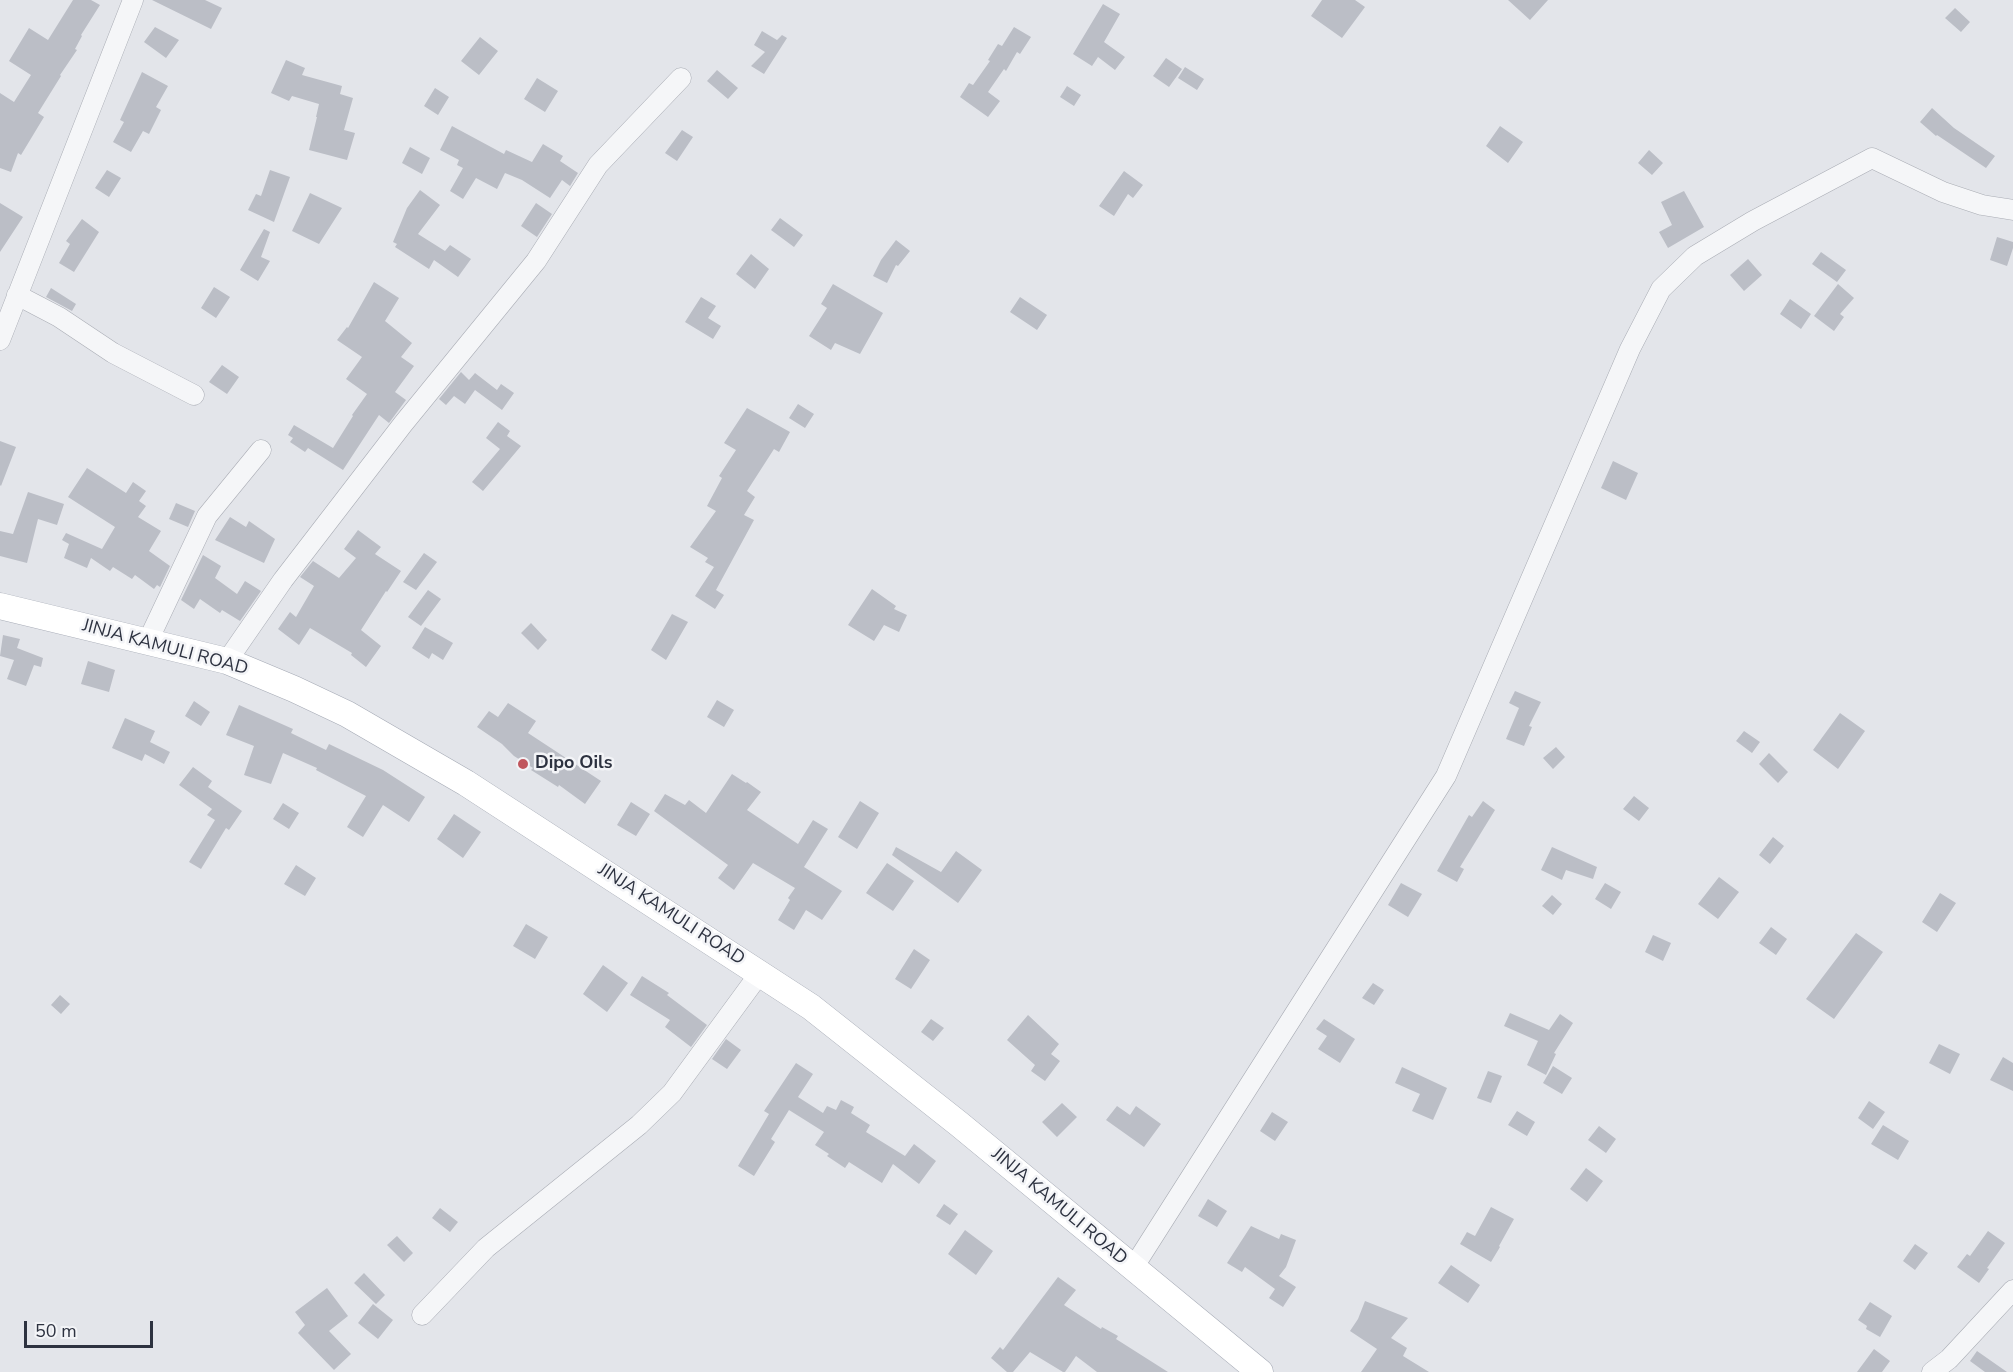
<!DOCTYPE html>
<style>
body{margin:0}
#map{position:relative;width:2013px;height:1372px;overflow:hidden;background:#e3e5ea;font-family:"Nunito Sans",sans-serif}
canvas{display:block}
.scale{position:absolute;left:24px;top:1321px;width:129px;height:27px;box-sizing:border-box;border:3px solid #2d3240;border-top:0;padding-left:8px;font-size:18px;line-height:21px;white-space:nowrap;color:#2d3240;-webkit-text-stroke:4px #f3f4f7;paint-order:stroke}
</style>
<div id="map">
<canvas width="2013" height="1372"></canvas>
<div class="scale">50 m</div>
</div>
<script>
const g = document.querySelector('canvas').getContext('2d');
g.lineJoin = 'round';
function paint(path, color) {
  g.fillStyle = color;
  g.fill(path, 'evenodd');
}
function shape(rows) {
  const path = new Path2D();
  for (const r of rows) {
    path.moveTo(r[0], r[1]);
    for (let i = 2; i < r.length; i += 2) path.lineTo(r[i], r[i + 1]);
  }
  return path;
}
function stroke(path, color, width, dash) {
  g.strokeStyle = color;
  g.lineWidth = width;
  g.lineCap = dash ? 'butt' : 'round';
  g.setLineDash(dash || []);
  g.stroke(path);
}
function write(font, color, halo, rows, align = 'center') {
  g.font = font + ' "Nunito Sans",sans-serif';
  g.lineWidth = 5;
  g.setLineDash([]);
  g.textBaseline = 'middle';
  g.strokeStyle = halo;
  g.fillStyle = color;
  for (const [text, x, y, turn = 0] of rows) {
    g.save();
    g.translate(x, y);
    g.rotate((+turn || 0) * Math.PI / 180);
    g.textAlign = isNaN(turn) ? turn : align;
    if (halo) g.strokeText(text, 0, 0);
    g.fillText(text, 0, 0);
    g.restore();
  }
}
paint(shape([
 [73,0,91,0,100,5,81,35,82,36,75,49,77,50,60,75,61,76,38,113,44,117,21,155,18,153,11,172,0,168,0,93,14,102,31,75,9,61,29,28,48,40],
 [152,0,205,0,222,8,211,29],
 [1322,0,1355,0,1365,7,1342,38,1311,16],
 [1508,0,1548,0,1530,20],
 [1103,4,1120,14,1104,42,1125,57,1115,70,1098,57,1092,66,1073,54],
 [1955,8,1970,22,1961,32,1945,18],
 [155,27,179,40,166,58,144,42],
 [1014,27,1031,37,1020,54,1017,52,1006,71,1004,69,988,92,1000,101,988,117,960,97,969,83,973,85,990,61,988,60,998,44,1002,46],
 [762,31,777,40,782,35,787,38,764,74,751,66,765,52,754,45],
 [480,37,498,51,479,75,461,61],
 [1166,58,1182,69,1169,87,1153,76],
 [286,60,305,68,302,75,342,86,340,94,353,98,344,130,355,133,347,160,309,150,317,117,316,117,319,104,292,96,289,101,271,93],
 [1185,67,1204,79,1197,90,1178,78],
 [717,70,738,88,728,99,707,81],
 [142,72,168,86,156,107,161,110,149,134,143,131,131,152,113,142,124,122,120,120],
 [537,78,558,91,545,112,524,99],
 [1067,86,1081,95,1074,106,1060,97],
 [435,88,449,97,438,115,424,106],
 [1932,108,1954,128,1995,156,1986,168,1937,135,1936,136,1920,122],
 [452,126,504,154,506,150,532,162,543,144,563,156,560,161,578,173,570,186,562,180,550,198,522,180,505,173,497,189,476,178,463,199,450,191,463,168,457,165,459,160,440,150],
 [1500,126,1523,142,1508,163,1486,146],
 [682,130,693,137,677,161,665,153],
 [410,147,430,158,422,174,402,163],
 [1649,150,1663,163,1652,175,1638,163],
 [107,170,121,178,109,197,95,188],
 [270,170,290,177,274,222,248,210,256,194,261,196],
 [1124,171,1143,185,1133,198,1128,194,1114,216,1099,206],
 [420,190,440,205,418,234,445,251,450,245,471,259,458,277,434,260,429,269,395,247,397,244,393,242,407,208],
 [1684,191,1704,227,1668,248,1659,232,1672,225,1661,202],
 [310,193,342,208,319,244,292,231],
 [0,203,23,217,0,252],
 [536,203,552,214,537,237,521,226],
 [780,218,803,235,794,247,771,230],
 [82,219,99,232,74,272,59,263,70,244,66,241],
 [264,229,270,232,261,257,270,261,258,281,240,270],
 [1997,237,2013,242,2013,248,2007,266,1990,260],
 [896,240,910,251,898,266,896,265,887,283,873,276,881,260],
 [1821,252,1846,270,1837,282,1812,264],
 [751,254,769,269,755,289,736,274],
 [1748,259,1762,275,1744,291,1730,275],
 [374,282,399,298,385,321,412,343,401,357,414,366,395,392,406,400,389,423,379,415,343,470,308,448,305,452,290,442,293,438,288,435,294,425,333,448,353,416,352,415,367,394,346,379,362,357,337,340,347,327,348,328],
 [833,284,883,313,860,354,835,343,831,350,809,336,827,308,821,304],
 [1838,284,1854,298,1840,314,1844,317,1834,331,1814,316],
 [214,287,230,297,216,318,201,308],
 [51,288,76,304,72,311,46,297],
 [701,297,716,306,708,318,721,326,713,339,685,322],
 [1020,297,1047,315,1037,330,1010,312],
 [1790,299,1811,314,1801,329,1780,314],
 [222,365,239,377,227,394,209,382],
 [461,372,469,380,475,373,497,390,501,384,514,393,502,410,475,390,465,404,454,396,446,405,439,399],
 [798,404,814,414,805,428,789,418],
 [747,408,790,432,779,452,774,449,747,491,755,497,744,515,754,520,716,590,724,595,715,609,695,596,714,567,705,562,708,558,690,547,716,511,707,506,722,478,719,476,736,450,724,443],
 [498,422,510,431,507,436,521,446,483,491,472,482,500,449,486,438],
 [0,441,16,447,1,486,0,485],
 [1613,461,1638,473,1626,500,1601,488],
 [87,468,126,493,133,482,146,491,139,501,146,506,138,517,161,531,149,551,170,566,160,587,157,585,154,589,135,575,132,579,113,567,110,571,91,558,87,568,64,558,69,544,62,540,66,533,102,549,115,527,68,497],
 [28,492,64,504,57,525,38,519,27,563,0,556,0,531,13,534],
 [176,503,195,511,188,527,169,519],
 [230,517,246,527,249,521,275,539,264,563,215,540],
 [358,530,381,547,375,554,401,571,387,592,386,591,361,630,381,646,366,667,351,655,352,653,310,628,299,645,278,629,290,612,296,617,314,586,300,577,313,561,339,578,356,558,344,549],
 [424,553,437,562,416,590,403,582],
 [203,555,221,566,215,578,237,594,245,581,261,591,240,621,222,610,220,613,200,599,194,609,181,600],
 [872,589,896,606,894,609,907,615,899,632,884,625,874,641,848,625],
 [428,590,441,599,421,626,408,617],
 [672,614,688,622,666,660,651,650],
 [531,623,547,640,538,650,521,633],
 [425,627,453,643,443,660,432,653,429,659,412,648],
 [3,635,20,639,17,648,43,658,41,667,34,665,26,686,7,679,14,660,0,656],
 [88,661,115,670,109,692,81,684],
 [1515,691,1541,702,1529,726,1532,727,1524,746,1506,739,1519,708,1509,703],
 [717,700,734,710,724,727,707,717],
 [194,701,210,712,201,726,185,716],
 [508,703,536,721,528,733,601,781,585,804,559,785,558,787,531,770,533,768,514,756,502,744,477,727,489,711,498,717],
 [239,705,293,729,291,733,326,750,329,744,383,770,425,797,409,822,383,805,363,837,347,827,366,796,316,770,317,768,283,753,271,784,244,775,254,746,226,735],
 [1840,713,1865,731,1838,769,1813,750],
 [125,718,155,731,150,742,170,752,164,764,145,754,142,761,112,748],
 [1744,731,1760,742,1752,753,1736,741],
 [1556,747,1565,757,1553,769,1543,758],
 [1769,753,1788,772,1778,783,1759,764],
 [193,767,212,781,208,787,242,811,229,830,226,828,201,869,189,862,215,820,207,815,212,809,179,785],
 [732,774,746,783,747,782,761,792,747,810,798,844,813,820,828,829,804,867,842,891,822,920,806,910,794,930,778,920,790,900,788,898,795,888,753,863,734,890,718,878,728,865,654,811,665,794,685,805,689,800,706,813],
 [1634,796,1649,808,1639,821,1623,809],
 [860,801,879,813,857,849,838,837],
 [1483,801,1495,810,1460,867,1464,869,1457,882,1437,871,1469,815,1472,817],
 [631,802,650,814,636,836,617,825],
 [283,803,299,813,289,829,273,819],
 [454,814,481,832,463,858,437,839],
 [1773,837,1784,846,1770,864,1759,855],
 [896,847,941,872,956,851,982,870,958,903,892,855],
 [1552,847,1597,867,1593,879,1566,870,1562,880,1541,870],
 [887,863,914,881,893,911,866,893],
 [296,865,316,878,305,896,284,884],
 [1719,877,1739,892,1718,919,1698,904],
 [1401,883,1422,894,1408,917,1388,905],
 [1605,883,1621,892,1611,909,1595,899],
 [1940,893,1956,903,1937,932,1922,922],
 [1552,895,1562,904,1553,915,1542,906],
 [526,924,548,937,535,959,513,946],
 [1771,927,1787,939,1776,955,1759,943],
 [1856,933,1883,952,1834,1019,1806,999],
 [1653,935,1671,943,1663,961,1645,952],
 [914,949,930,960,911,989,895,979],
 [603,965,628,983,607,1012,583,994],
 [642,976,669,993,667,995,707,1025,691,1047,665,1027,670,1020,630,995],
 [1373,983,1384,990,1374,1005,1362,998],
 [60,995,70,1004,61,1014,51,1005],
 [1510,1013,1549,1030,1560,1014,1573,1023,1554,1053,1556,1054,1546,1075,1527,1065,1538,1041,1504,1026],
 [1028,1015,1059,1044,1051,1054,1060,1061,1045,1081,1031,1071,1035,1065,1007,1040],
 [931,1019,944,1028,933,1041,921,1032],
 [1324,1019,1355,1039,1340,1063,1318,1049,1327,1036,1316,1029],
 [726,1039,741,1050,727,1069,712,1059],
 [1939,1044,1960,1054,1950,1074,1929,1063],
 [2003,1057,2013,1063,2013,1091,1990,1080],
 [796,1063,813,1074,798,1097,823,1113,827,1106,836,1110,841,1100,854,1107,851,1113,870,1125,866,1132,905,1156,914,1144,936,1161,919,1184,893,1164,882,1183,849,1162,845,1168,827,1156,829,1154,815,1145,824,1132,789,1110,771,1139,775,1142,754,1176,738,1166,769,1114,764,1111],
 [1553,1066,1572,1078,1562,1094,1543,1083],
 [1402,1067,1447,1088,1433,1120,1412,1111,1420,1094,1395,1083],
 [1488,1071,1502,1076,1491,1103,1477,1098],
 [1869,1101,1885,1112,1873,1129,1858,1118],
 [1062,1103,1077,1117,1057,1137,1042,1122],
 [1117,1106,1130,1115,1136,1106,1161,1124,1144,1147,1106,1120],
 [1517,1111,1535,1122,1527,1136,1508,1125],
 [1272,1112,1288,1122,1275,1141,1260,1131],
 [1883,1125,1909,1141,1898,1160,1871,1144],
 [1599,1126,1616,1139,1606,1153,1588,1140],
 [1586,1168,1603,1181,1587,1202,1570,1189],
 [1208,1199,1227,1211,1217,1227,1198,1216],
 [944,1204,958,1214,950,1225,936,1216],
 [1491,1207,1514,1219,1499,1246,1500,1247,1491,1262,1460,1244,1467,1232,1475,1236],
 [440,1208,458,1222,450,1232,432,1218],
 [1251,1226,1279,1239,1281,1234,1296,1240,1286,1267,1279,1276,1296,1287,1283,1307,1269,1298,1275,1289,1245,1267,1242,1272,1227,1263],
 [965,1230,993,1251,976,1275,948,1254],
 [1988,1231,2005,1243,1987,1268,1989,1269,1979,1283,1957,1267,1967,1254,1970,1256],
 [397,1236,413,1253,404,1262,387,1245],
 [1915,1244,1928,1253,1915,1270,1903,1261],
 [1451,1265,1480,1285,1468,1303,1438,1283],
 [364,1273,385,1295,376,1304,354,1283],
 [1058,1277,1076,1290,1064,1305,1101,1329,1102,1327,1118,1336,1116,1339,1168,1372,1097,1372,1076,1356,1065,1372,1063,1372,1030,1352,1013,1372,1007,1372,991,1358,1000,1347,1003,1350],
 [327,1288,348,1316,329,1331,351,1354,334,1370,298,1333,305,1325,295,1312],
 [1365,1301,1408,1318,1391,1338,1407,1348,1403,1356,1429,1372,1361,1372,1377,1349,1350,1331,1358,1319],
 [1870,1302,1892,1316,1880,1337,1866,1329,1867,1326,1858,1320],
 [373,1304,393,1320,378,1339,358,1323],
 [1874,1349,1890,1361,1882,1372,1857,1372],
 [1977,1351,2007,1372,1985,1372,1970,1361]
]), '#bbbec6');
const minor = shape([
 [17,295,59,317,113,353,194,395],
 [0,340,133,0],
 [147,643,207,516,261,450],
 [227,661,283,580,403,424,536,261,598,165,681,78],
 [1133,1268,1446,776,1630,349,1661,289,1695,256,1753,221,1872,158,1943,192,1982,205,2013,210],
 [422,1315,486,1248,639,1125,672,1093,760,973],
 [1932,1372,1949,1359,2013,1290]
]);
const major = shape([
 [0,606,227,661,294,689,347,714,466,783,811,1007,959,1124,1260,1372]
]);
stroke(minor, '#a9acb4', 21);
stroke(major, '#a4a9b4', 27);
stroke(minor, '#f5f6f8', 20);
stroke(major, '#fff', 26);
for (const [x, y, r, color] of [
 [523,764,6,"#c0565d"]
]) {
  const dot = new Path2D();
  dot.arc(x, y, r, 0, 2 * Math.PI);
  g.fillStyle = color;
  g.fill(dot);
  stroke(dot, '#f3f4f7', 2);
}
write('18px', '#2d3240', '#f3f4f7', [
 ["JINJA KAMULI ROAD",165,648,15],
 ["JINJA KAMULI ROAD",671,915,33],
 ["JINJA KAMULI ROAD",1059,1207,40]
]);
write('bold 18px', '#2d3240', '#f3f4f7', [
 ["Dipo Oils",535,764]
], 'left');
</script>
